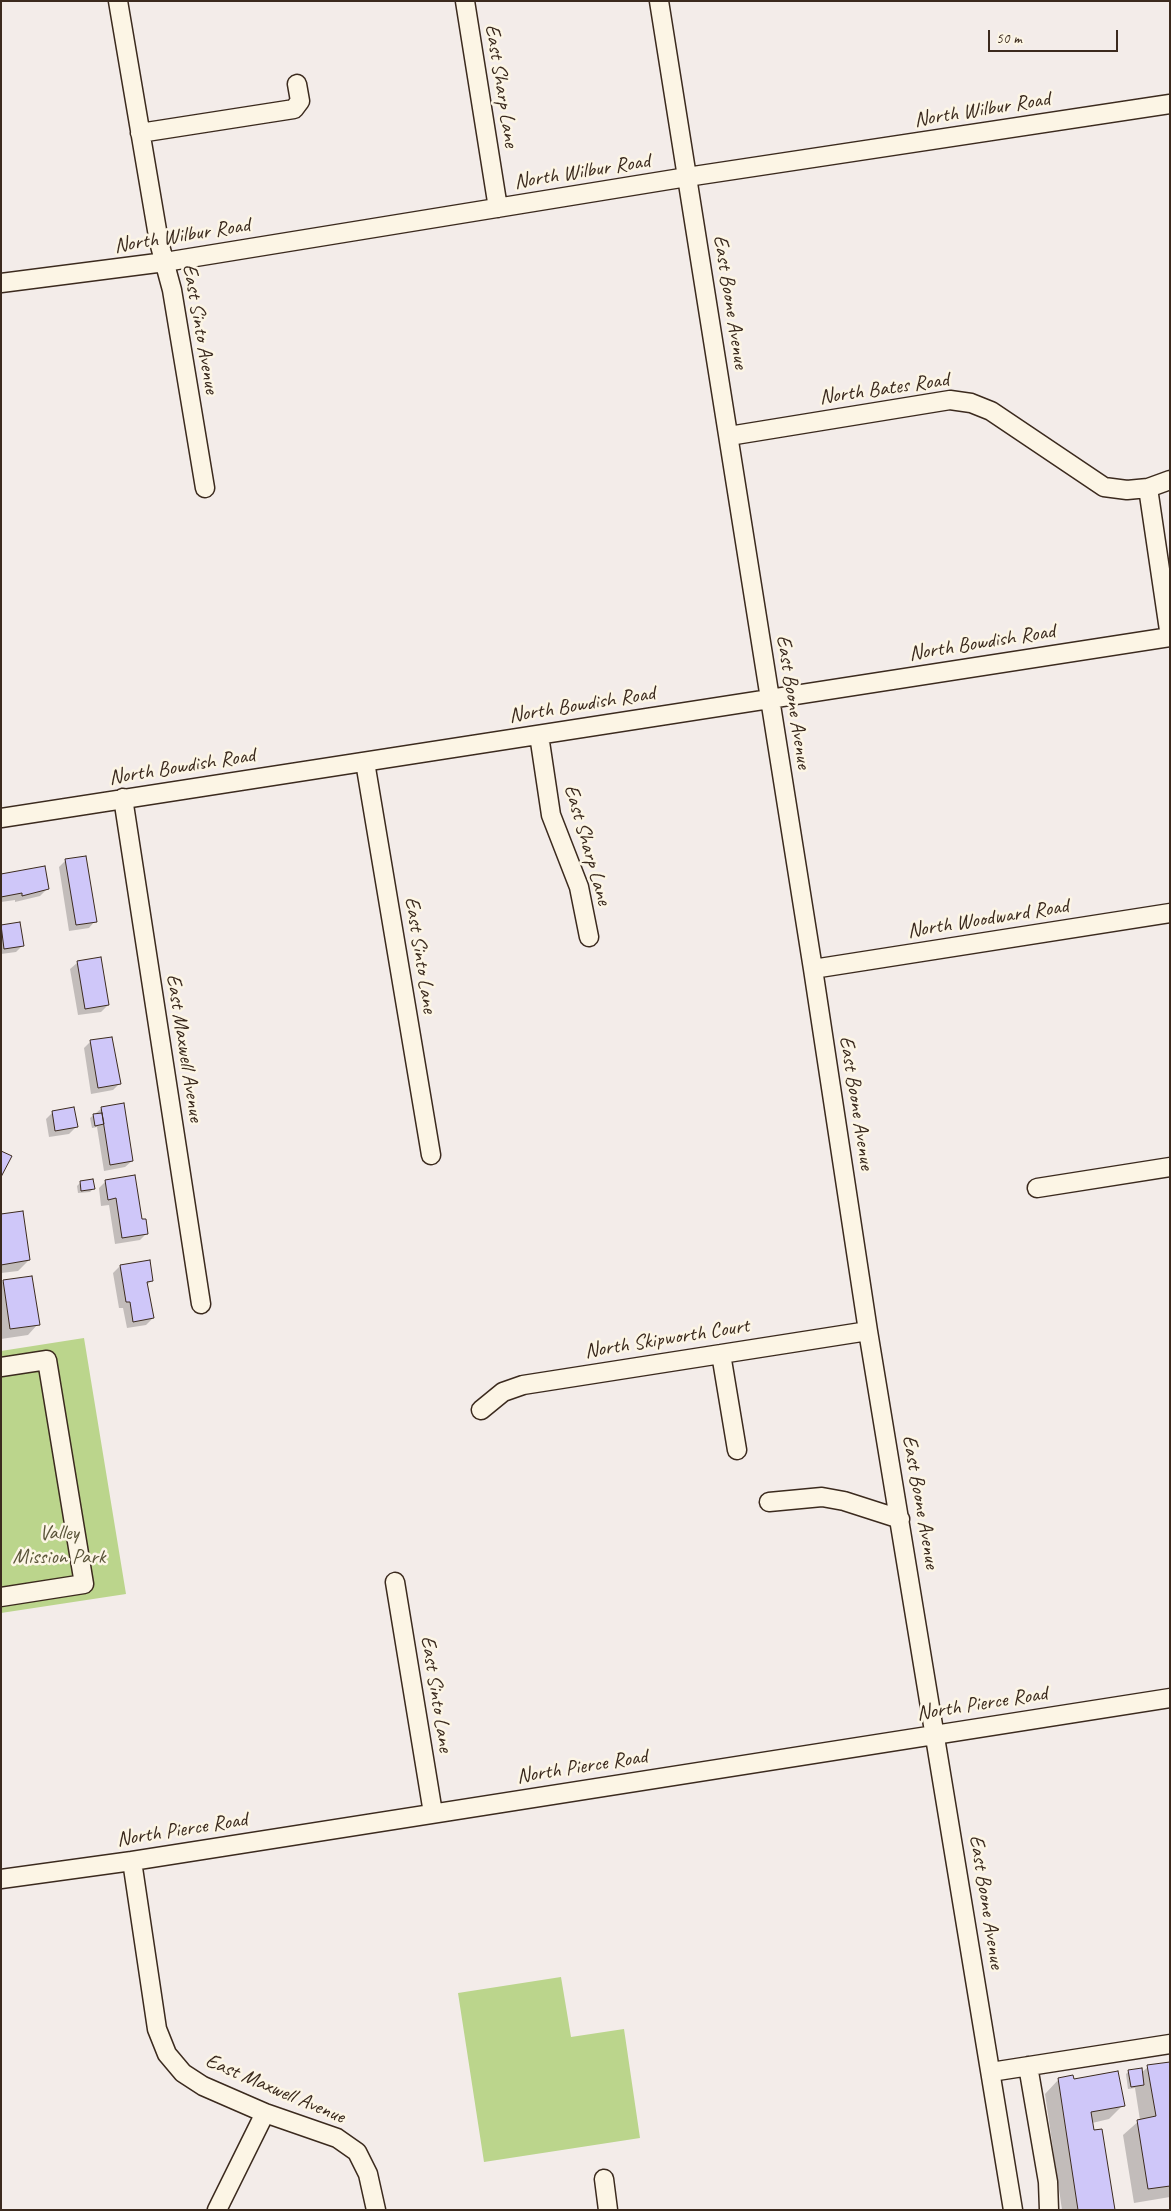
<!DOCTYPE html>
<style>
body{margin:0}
#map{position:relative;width:1171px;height:2211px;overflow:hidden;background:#f3ece9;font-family:Caveat,sans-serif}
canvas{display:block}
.frame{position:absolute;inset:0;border:2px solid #3b2a1e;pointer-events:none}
.scale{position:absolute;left:988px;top:30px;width:130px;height:22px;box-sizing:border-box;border:2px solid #3b2a1e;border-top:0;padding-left:6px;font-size:15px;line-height:18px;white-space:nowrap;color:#3b2a1e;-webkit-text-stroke:4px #fcf5e5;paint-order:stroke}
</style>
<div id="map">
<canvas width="1171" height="2211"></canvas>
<div class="frame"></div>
<div class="scale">50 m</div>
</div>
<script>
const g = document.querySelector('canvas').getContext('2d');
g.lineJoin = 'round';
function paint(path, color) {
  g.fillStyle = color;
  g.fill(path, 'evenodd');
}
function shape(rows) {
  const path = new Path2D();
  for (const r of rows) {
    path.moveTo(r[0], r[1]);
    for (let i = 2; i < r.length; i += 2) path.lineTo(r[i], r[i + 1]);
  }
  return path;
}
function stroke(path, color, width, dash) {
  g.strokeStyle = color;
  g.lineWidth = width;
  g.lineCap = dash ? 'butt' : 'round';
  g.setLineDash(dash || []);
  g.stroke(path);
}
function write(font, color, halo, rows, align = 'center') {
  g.font = font + ' Caveat,sans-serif';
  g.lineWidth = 5;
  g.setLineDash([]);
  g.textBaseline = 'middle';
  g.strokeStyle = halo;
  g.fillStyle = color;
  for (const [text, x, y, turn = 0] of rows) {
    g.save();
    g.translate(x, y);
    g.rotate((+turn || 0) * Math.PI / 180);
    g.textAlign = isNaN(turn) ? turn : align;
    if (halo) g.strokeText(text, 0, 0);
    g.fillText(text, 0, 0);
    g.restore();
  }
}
paint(shape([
 [84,1338,126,1594,1,1613,1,1351],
 [561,1977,571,2037,624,2029,640,2138,484,2162,458,1993]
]), '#bbd58c');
paint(shape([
 [66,860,95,921,89,928,69,931,59,867],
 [1,875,47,889,40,896,15,902,15,900,1,902],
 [1,926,23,945,16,952,1,954],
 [77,963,108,1005,101,1012,78,1015,70,969],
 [91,1041,120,1083,113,1090,91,1094,84,1048],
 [102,1108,132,1161,125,1167,104,1171,97,1127,92,1128,90,1118],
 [53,1112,76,1127,69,1134,49,1137,46,1119],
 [106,1181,141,1221,147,1233,140,1240,115,1244,109,1205,101,1206,99,1188],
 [81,1182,93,1189,90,1192,78,1193,77,1186],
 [1,1216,29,1260,18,1271,1,1273],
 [120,1266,152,1280,147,1285,153,1318,146,1325,127,1328,123,1308,119,1308,113,1273],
 [3,1281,38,1324,28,1335,1,1339,1,1283],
 [1170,2063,1170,2197,1134,2203,1123,2135,1140,2120,1135,2088,1128,2089,1126,2074,1129,2071,1141,2073,1148,2067],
 [1059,2079,1073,2080,1123,2105,1109,2119,1092,2123,1114,2210,1062,2210,1045,2094]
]), '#0003');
const building = shape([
 [86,856,97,922,76,925,65,859,86,856],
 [45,866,49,889,22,896,22,893,1,897,1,874,45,866],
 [20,922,24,946,4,949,1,925,20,922],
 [101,957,109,1005,85,1009,77,961,101,957],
 [112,1037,121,1084,98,1088,90,1040,112,1037],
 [124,1103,133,1161,110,1165,101,1107,124,1103],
 [74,1107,78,1127,55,1131,52,1111,74,1107],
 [102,1113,104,1124,95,1126,93,1114,102,1113],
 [1,1151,12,1156,1,1177,1,1151],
 [135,1175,142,1219,146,1219,148,1234,122,1238,116,1198,108,1200,105,1180,135,1175],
 [93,1179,95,1189,81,1191,80,1181,93,1179],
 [23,1211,30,1260,1,1265,1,1214,23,1211],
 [150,1260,153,1281,147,1282,154,1318,133,1322,130,1302,126,1302,120,1265,150,1260],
 [32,1276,40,1325,10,1329,3,1280,32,1276],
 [1170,2062,1170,2186,1148,2189,1137,2120,1156,2116,1147,2065,1170,2062],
 [1142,2068,1144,2085,1131,2087,1128,2070,1142,2068],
 [1118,2071,1125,2106,1091,2112,1094,2130,1102,2129,1115,2210,1078,2210,1058,2078,1073,2075,1074,2079,1118,2071]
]);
paint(building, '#cfc7f9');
stroke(building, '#3b2a1e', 1);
const minor = shape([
 [118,1,159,242,172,290,205,488],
 [465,1,498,208],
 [659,1,813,969,868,1331,1013,2210],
 [140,133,294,109,300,101,297,84],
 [1,283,165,262,687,177,1170,104],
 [729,436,950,400,971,403,991,411,1104,487,1127,490,1148,488,1170,480],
 [539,735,551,815,579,887,589,937],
 [365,762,431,1155],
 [123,798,201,1304],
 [1,818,1170,637,1148,488],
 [813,969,1170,913],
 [1037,1188,1170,1167],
 [721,1354,737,1450],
 [1,1367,47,1360,84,1584,1,1597],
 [481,1410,503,1392,523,1385,868,1331],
 [769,1502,822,1497,844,1501,900,1519],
 [395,1582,433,1813],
 [132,1861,157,2029,167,2054,183,2073,203,2086,265,2113,337,2138,357,2152,368,2174,376,2210],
 [1,1879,132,1861,1170,1698],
 [1028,2066,1048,2182,1049,2210],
 [991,2072,1170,2044],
 [604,2179,608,2210],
 [217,2210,265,2113]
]);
stroke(minor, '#3b2a1e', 21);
stroke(minor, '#fcf5e5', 18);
write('21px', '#3b2a1e', '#fcf5e5', [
 ["East Sharp Lane",501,86,81],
 ["North Wilbur Road",982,110,-9],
 ["North Wilbur Road",582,172,-9],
 ["North Wilbur Road",182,236,-9],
 ["East Boone Avenue",730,302,81],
 ["East Sinto Avenue",200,329,80],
 ["North Bates Road",884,389,-8],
 ["North Bowdish Road",982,643,-9],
 ["East Boone Avenue",793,702,81],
 ["North Bowdish Road",582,705,-9],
 ["North Bowdish Road",182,767,-9],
 ["East Sharp Lane",587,845,74],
 ["North Woodward Road",988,919,-9],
 ["East Sinto Lane",420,955,81],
 ["East Maxwell Avenue",184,1048,81],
 ["East Boone Avenue",856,1103,81],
 ["North Skipworth Court",667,1339,-9],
 ["East Boone Avenue",920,1502,80],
 ["East Sinto Lane",436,1694,81],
 ["North Pierce Road",982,1704,-9],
 ["North Pierce Road",582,1767,-9],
 ["North Pierce Road",182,1830,-9],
 ["East Boone Avenue",986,1902,81],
 ["East Maxwell Avenue",275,2089,23]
]);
write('21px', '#5b553a', '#fcf5e5', [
 ["Valley",59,1533],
 ["Mission Park",59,1557]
]);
</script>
